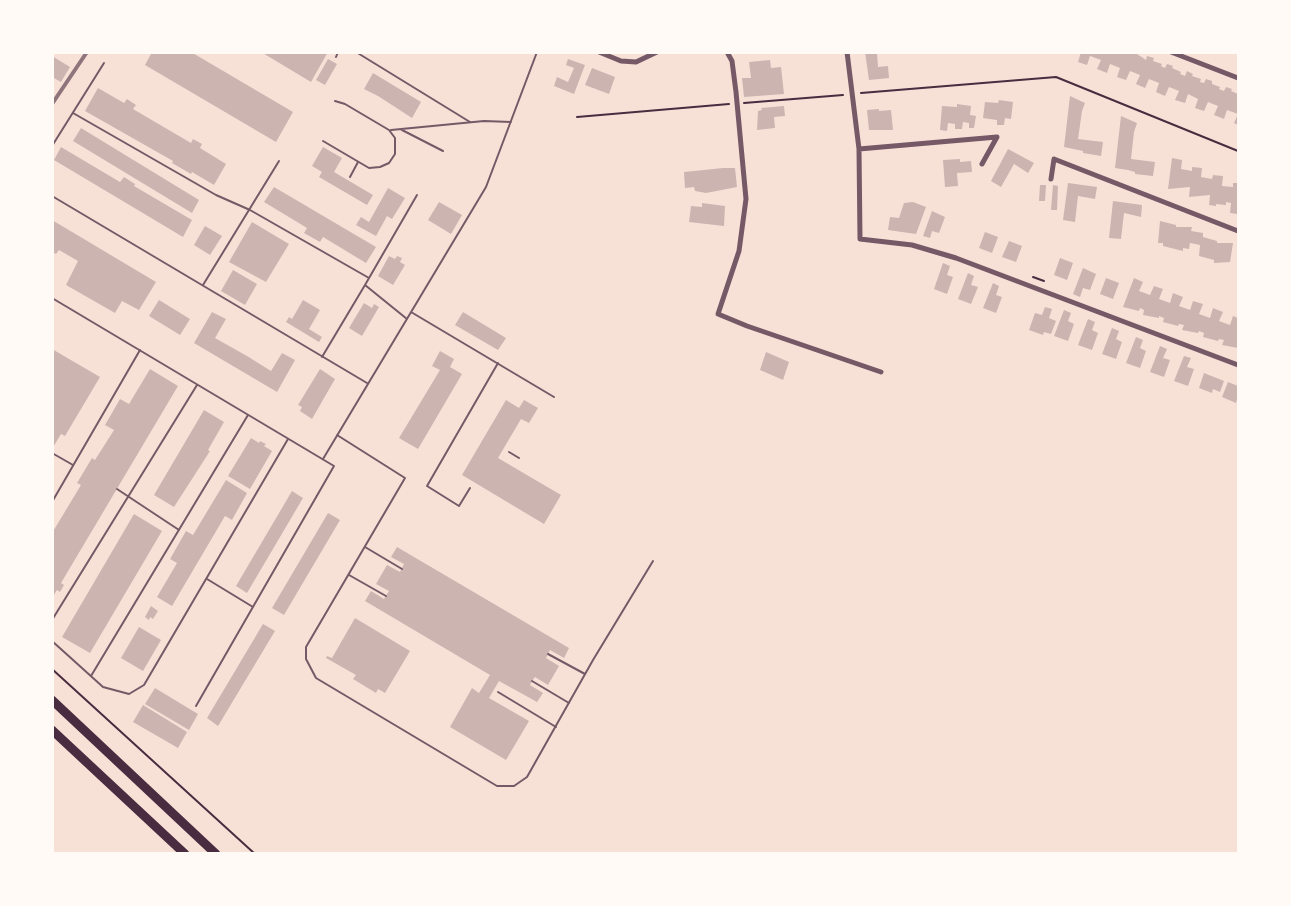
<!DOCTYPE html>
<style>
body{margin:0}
#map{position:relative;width:1291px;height:906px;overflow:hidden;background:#f7e1d7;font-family:Manrope,sans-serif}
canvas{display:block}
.frame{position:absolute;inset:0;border:54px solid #fffaf5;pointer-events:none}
</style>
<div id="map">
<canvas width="1291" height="906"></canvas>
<div class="frame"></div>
</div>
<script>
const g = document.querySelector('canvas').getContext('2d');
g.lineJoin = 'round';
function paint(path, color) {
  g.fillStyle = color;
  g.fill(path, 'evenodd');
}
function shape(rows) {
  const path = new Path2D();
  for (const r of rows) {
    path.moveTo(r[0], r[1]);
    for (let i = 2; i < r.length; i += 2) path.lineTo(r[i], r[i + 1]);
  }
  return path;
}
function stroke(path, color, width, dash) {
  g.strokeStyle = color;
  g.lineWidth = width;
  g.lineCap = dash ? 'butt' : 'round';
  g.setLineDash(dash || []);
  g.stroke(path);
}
paint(shape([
 [152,52,191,52,293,112,276,142,145,65],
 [261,52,328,52,311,82],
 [865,52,877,52,878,67,888,66,889,78,869,80],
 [1081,52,1134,52,1146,60,1147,56,1154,58,1153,61,1162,64,1161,66,1165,68,1167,64,1173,66,1172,68,1181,72,1180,74,1185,76,1187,71,1193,74,1192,76,1201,79,1200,82,1204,83,1206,79,1212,81,1212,84,1220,87,1219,89,1224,91,1226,87,1232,89,1231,91,1238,94,1238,125,1234,123,1238,114,1227,110,1224,119,1214,115,1218,106,1208,102,1204,111,1195,108,1198,99,1188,94,1185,103,1175,100,1179,91,1169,87,1165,96,1156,92,1159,83,1149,79,1145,88,1136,84,1140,75,1130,71,1126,80,1117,77,1120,68,1110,64,1107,73,1097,69,1101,60,1090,56,1087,65,1078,62],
 [52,56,70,67,61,82,52,77],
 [328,59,337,64,325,85,316,80],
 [568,59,585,65,574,94,554,86,557,77,568,82,574,68,566,65],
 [770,60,771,68,781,67,784,94,744,97,742,78,751,78,749,62],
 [592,68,615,77,609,94,585,85],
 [373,73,421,102,412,118,378,96,364,89],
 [98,88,124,103,127,99,136,105,133,109,191,143,193,139,202,144,200,148,226,164,214,185,192,172,191,174,172,163,173,161,85,111],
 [1070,96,1085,103,1082,111,1078,139,1103,142,1101,156,1083,153,1083,151,1064,147],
 [999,100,1013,102,1011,119,1005,118,1004,125,997,125,997,120,983,118,985,102,998,103],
 [957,104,971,106,970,115,976,116,974,128,969,128,969,123,963,122,962,129,955,129,955,124,948,123,947,131,940,130,942,106,957,107],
 [784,106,785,116,774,117,775,128,757,130,758,111,762,110,761,108],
 [879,109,879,111,891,110,893,130,869,130,867,110],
 [1121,116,1137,123,1134,132,1131,159,1155,162,1153,176,1135,174,1135,172,1128,170,1115,168],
 [81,128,199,200,192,213,73,141],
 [61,147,120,182,124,177,135,184,134,186,192,220,183,237,54,160],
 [323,147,342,158,334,172,373,195,367,205,319,177,322,172,312,166],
 [1008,149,1034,163,1028,173,1014,164,1001,187,991,181],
 [1172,158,1182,160,1181,169,1192,171,1192,167,1202,168,1201,177,1212,179,1213,175,1223,176,1222,186,1233,187,1233,183,1238,183,1238,212,1237,214,1230,213,1231,203,1226,202,1226,205,1216,204,1216,206,1209,205,1210,195,1189,197,1190,187,1168,189],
 [960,159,960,162,971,161,972,172,957,173,958,186,945,187,943,160],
 [723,168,735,168,737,187,706,193,695,191,694,187,685,188,684,172],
 [1068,183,1097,187,1095,199,1078,196,1075,222,1063,220],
 [1040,185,1046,185,1045,201,1039,201],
 [1053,185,1058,186,1057,210,1051,210],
 [274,187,376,247,366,263,323,237,320,242,304,233,307,228,264,202],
 [388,188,405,198,392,219,387,216,376,236,356,225,361,217,369,222],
 [1113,201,1142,205,1141,217,1124,213,1121,239,1109,238],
 [439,202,462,215,451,234,428,220],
 [913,202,926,207,916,234,888,230,890,217,899,218,904,203],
 [702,203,725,206,724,226,689,222,691,206,702,207],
 [932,211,945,217,939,233,932,231,930,238,923,236],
 [52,220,156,282,139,310,122,301,115,313,66,285,78,261,59,250,56,254,52,252],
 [1160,221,1176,225,1176,227,1192,227,1191,231,1203,233,1203,237,1217,241,1217,243,1233,243,1230,262,1214,263,1214,260,1199,256,1200,245,1190,243,1189,249,1183,248,1183,251,1163,246,1163,243,1158,243],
 [252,222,289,244,266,282,229,262],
 [205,226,222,236,210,255,194,245],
 [985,232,998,237,992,253,979,248],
 [1009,241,1022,246,1016,262,1002,257],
 [389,256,395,259,397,256,402,258,400,262,405,265,393,285,378,276],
 [1060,258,1073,263,1067,280,1054,275],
 [943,263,950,266,947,275,953,277,947,294,934,289],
 [1083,268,1096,274,1090,290,1083,288,1080,297,1073,294],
 [233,270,257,284,245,305,221,291],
 [968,273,974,276,971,285,978,287,971,304,958,299],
 [1106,278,1119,283,1113,299,1100,294],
 [1134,278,1143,282,1139,291,1150,295,1154,286,1163,289,1159,299,1170,303,1173,293,1183,297,1179,306,1190,310,1193,301,1203,304,1199,314,1210,318,1213,308,1223,312,1219,321,1230,325,1233,316,1238,318,1238,348,1222,345,1224,340,1219,339,1218,341,1203,337,1204,333,1199,331,1198,333,1182,330,1184,325,1179,324,1178,326,1163,322,1164,318,1159,316,1159,318,1143,315,1144,310,1140,308,1139,311,1123,307],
 [993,283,999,286,996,295,1002,297,996,313,983,308],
 [159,300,190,319,180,335,149,316],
 [303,300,320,310,309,329,322,337,319,342,286,322,289,317,292,319],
 [364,303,372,308,374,304,379,307,362,336,349,328],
 [1045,307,1052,309,1049,318,1056,321,1051,334,1044,332,1043,335,1029,330,1035,313,1042,315],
 [1064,310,1071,313,1068,321,1074,324,1068,341,1054,336],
 [212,312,226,319,215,338,247,356,271,371,282,353,295,360,277,392,194,343],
 [463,312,506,338,498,350,455,325],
 [1088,319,1095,322,1092,330,1098,333,1092,350,1078,345],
 [1112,328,1119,331,1116,339,1122,342,1116,359,1102,354],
 [1136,337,1143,340,1140,348,1146,351,1140,368,1126,363],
 [1160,346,1167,349,1163,358,1170,360,1164,377,1150,372],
 [52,349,100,377,65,436,61,434,52,449],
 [440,351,454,359,450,367,462,374,418,449,399,438,440,370,432,366],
 [766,352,789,362,783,380,760,370],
 [1184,356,1191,358,1187,367,1194,369,1188,386,1174,381],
 [150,369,178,386,61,583,64,585,60,592,57,590,52,598,52,533,81,485,77,483,92,458,95,460,114,430,105,425,120,399,129,404],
 [320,369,335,379,312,419,300,411,302,407,298,405],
 [1204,373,1224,381,1220,392,1213,389,1212,393,1199,388],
 [1228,382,1238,386,1238,396,1236,403,1222,397],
 [506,400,519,408,524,400,538,408,529,423,521,419,498,458,561,495,544,524,462,475],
 [204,410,224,422,208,450,210,451,174,507,154,495],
 [251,438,259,443,260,441,266,444,264,446,272,451,250,489,228,476],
 [226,480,247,493,232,520,225,516,172,606,157,597,177,563,170,559,186,531,193,535],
 [292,491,303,498,247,593,236,586],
 [328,513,340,520,284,615,272,608],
 [134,514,162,531,90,653,62,637],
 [397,547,569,648,564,658,550,650,546,658,559,666,548,685,535,677,532,681,530,685,543,693,537,702,499,681,489,698,529,721,506,760,450,727,472,688,479,693,490,675,365,601,371,591,384,599,389,591,376,584,387,565,400,572,404,564,391,557],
 [151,606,158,611,153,619,150,617,149,620,145,617],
 [355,618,410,651,385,693,378,689,376,693,353,679,356,675,326,658,327,656,332,658],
 [263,624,275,631,218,726,207,718],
 [139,627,161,640,143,671,121,658],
 [155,688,198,714,189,730,145,704],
 [143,705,187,732,178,748,133,722]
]), '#ccb4b1');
stroke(shape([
 [861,93,1056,77,1238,151],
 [744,103,843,95],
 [577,117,729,104],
 [1033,277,1044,281],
 [52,669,255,854]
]), '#4a2c40', 2);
stroke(shape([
 [356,52,470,122],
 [336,57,338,52],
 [73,113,216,195,250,210,369,278],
 [391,130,484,121,511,122],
 [402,130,443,151],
 [323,141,369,168,380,167,389,163,395,154,395,138,389,130,345,104,335,101],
 [52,146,104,63],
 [350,177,358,162],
 [52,196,367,383],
 [203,285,279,161],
 [365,285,417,195],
 [52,298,334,466,196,706],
 [411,312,554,397],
 [322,357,365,285,407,319],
 [337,435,405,478,306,647,306,659,316,678,497,786,514,786,527,777,593,660,653,561],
 [509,452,519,458],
 [52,453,73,465],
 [323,459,486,187,537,52],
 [470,488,459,506,427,486,498,363],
 [117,489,179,530],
 [52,502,140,350],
 [365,547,402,569],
 [349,575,386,596],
 [207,579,253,607],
 [52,620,197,385],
 [52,641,103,687,129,694,144,685,288,439],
 [548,654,585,674],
 [91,676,248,415],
 [532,681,569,703],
 [498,692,556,727]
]), '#755966', 2);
stroke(shape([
 [599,52,621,61,636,62,657,52],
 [727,52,732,61,736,92,746,199,739,251,718,314,747,326,881,372],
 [847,52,859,149,860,239,912,245,956,258,1238,365],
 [1171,52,1238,78],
 [859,149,997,137,982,164],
 [1051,179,1054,159,1238,231]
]), '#755966', 5);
stroke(shape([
 [52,700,216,854],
 [52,730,185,854]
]), '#4a2c40', 9);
stroke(shape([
 [52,104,87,52]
]), '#8f747c', 4);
</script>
